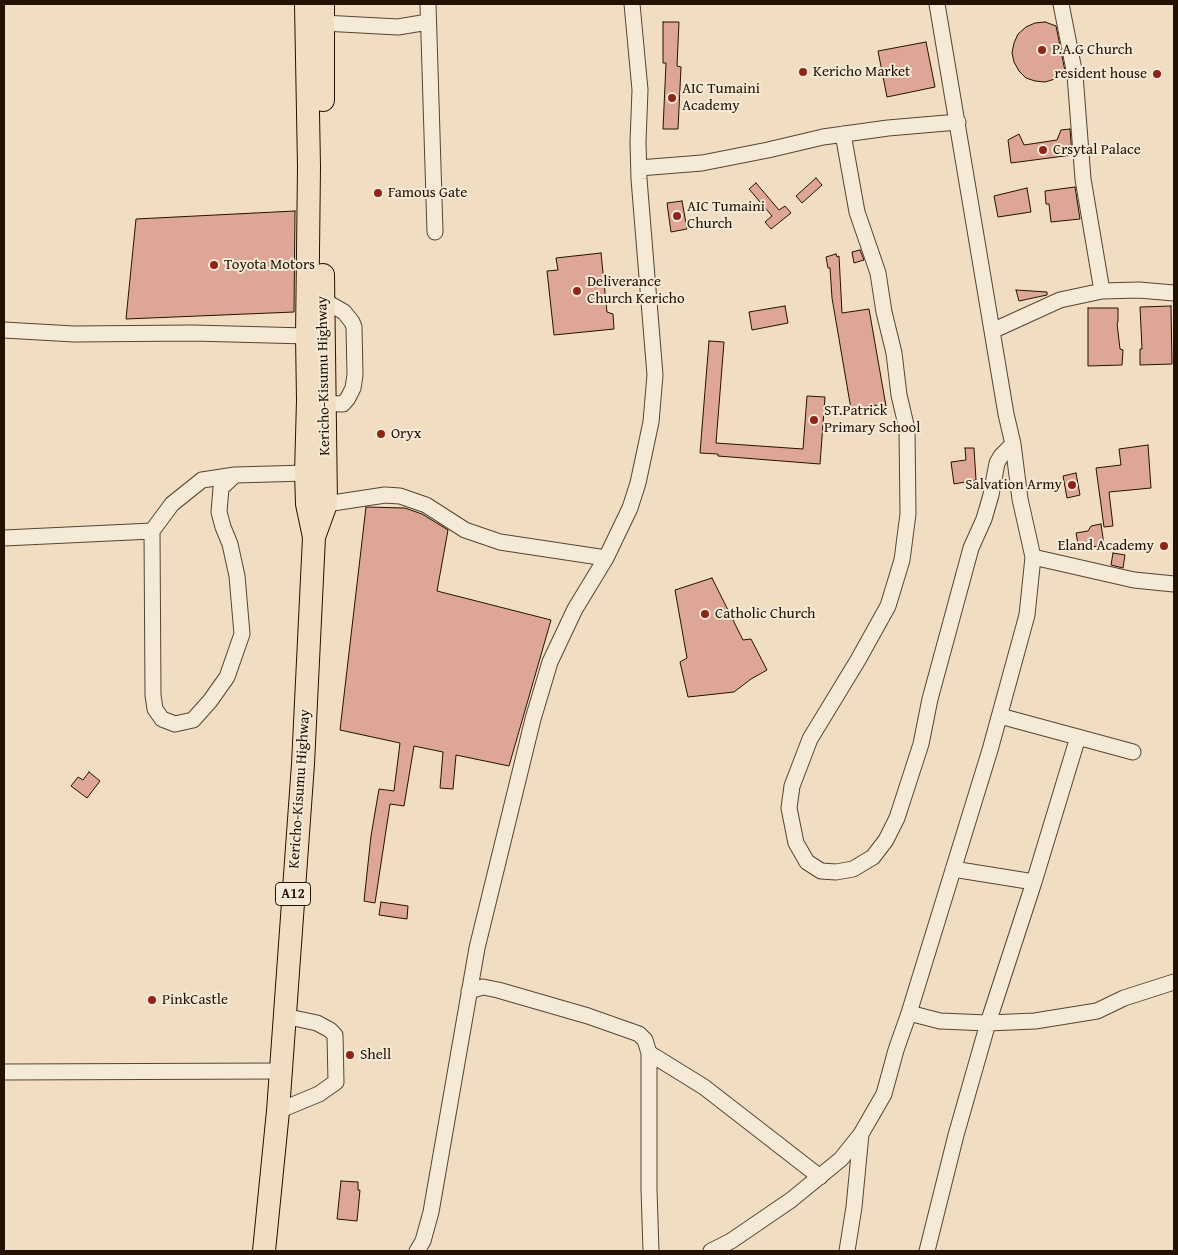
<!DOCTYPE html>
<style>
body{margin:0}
#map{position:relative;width:1178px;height:1255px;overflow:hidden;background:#f0ddc2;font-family:"Gentium Book Plus",serif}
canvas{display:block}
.frame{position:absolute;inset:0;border:5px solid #231200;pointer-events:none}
</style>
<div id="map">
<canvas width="1178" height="1255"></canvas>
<div class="frame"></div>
</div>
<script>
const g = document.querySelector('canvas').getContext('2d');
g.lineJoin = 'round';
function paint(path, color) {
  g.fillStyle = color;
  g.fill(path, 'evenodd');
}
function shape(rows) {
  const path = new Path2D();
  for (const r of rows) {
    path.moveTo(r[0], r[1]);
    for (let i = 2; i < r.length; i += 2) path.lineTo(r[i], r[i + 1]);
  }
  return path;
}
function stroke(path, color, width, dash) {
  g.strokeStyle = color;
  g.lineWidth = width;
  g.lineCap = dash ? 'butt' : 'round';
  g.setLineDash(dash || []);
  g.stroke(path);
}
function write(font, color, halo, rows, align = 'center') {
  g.font = font + ' "Gentium Book Plus",serif';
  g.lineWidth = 4;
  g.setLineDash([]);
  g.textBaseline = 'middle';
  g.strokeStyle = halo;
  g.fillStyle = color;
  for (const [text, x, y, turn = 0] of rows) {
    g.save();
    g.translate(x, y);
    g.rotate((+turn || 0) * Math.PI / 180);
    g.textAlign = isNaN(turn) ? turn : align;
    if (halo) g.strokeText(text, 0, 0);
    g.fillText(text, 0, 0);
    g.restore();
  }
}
const building = shape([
 [663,22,679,22,677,66,681,67,678,129,663,129,666,63,663,63,663,22],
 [1045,22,1056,26,1065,71,1055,79,1045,82,1035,81,1026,78,1019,71,1014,62,1012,53,1014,43,1018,34,1026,27,1035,23,1045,22],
 [926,42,935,87,887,97,878,51,926,42],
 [1070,129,1072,155,1011,163,1008,140,1019,134,1024,145,1057,140,1061,130,1070,129],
 [816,178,822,185,802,203,796,196,816,178],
 [756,183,779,210,785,206,791,213,771,229,765,222,772,216,749,189,756,183],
 [1075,187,1080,219,1051,222,1049,204,1046,204,1045,191,1075,187],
 [1027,188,1031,212,998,217,994,196,1027,188],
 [682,201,687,229,671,232,667,203,682,201],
 [295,211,294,312,126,319,136,219,295,211],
 [860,250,864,260,854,263,852,252,860,250],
 [601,253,607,312,613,314,614,329,554,335,547,271,558,270,556,258,601,253],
 [836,254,837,257,839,256,842,313,869,309,886,406,877,408,876,405,851,409,832,298,830,268,828,268,826,257,836,254],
 [1016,290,1047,292,1047,295,1019,301,1016,290],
 [785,306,788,323,752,330,749,312,785,306],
 [1171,306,1172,364,1140,365,1140,349,1142,349,1140,307,1171,306],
 [1088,308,1118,308,1118,322,1117,323,1120,349,1123,350,1122,365,1088,366,1088,308],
 [709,341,724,342,716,443,803,449,807,396,825,397,820,464,718,456,718,454,700,453,709,341],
 [1148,445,1151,488,1109,492,1113,526,1104,527,1096,468,1121,465,1119,449,1148,445],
 [965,448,974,448,976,480,954,484,951,462,966,460,965,448],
 [1076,473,1080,495,1067,498,1063,476,1076,473],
 [366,507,405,508,422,514,448,530,437,591,551,620,509,766,456,755,453,789,440,788,443,752,414,746,404,806,390,804,375,903,364,901,371,836,379,789,394,791,400,743,340,730,366,507],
 [1101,524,1104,545,1079,549,1076,533,1088,531,1091,526,1101,524],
 [1113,553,1125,555,1123,568,1111,565,1113,553],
 [712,578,743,640,751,639,767,670,751,679,734,692,688,697,680,662,687,658,675,590,712,578],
 [89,772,100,781,87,798,71,786,78,777,83,780,89,772],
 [381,902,408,906,407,919,379,915,381,902],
 [341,1181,358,1182,358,1190,360,1190,357,1221,337,1219,341,1181]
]);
paint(building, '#dea696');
stroke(building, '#231200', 1);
const minor = shape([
 [428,4,435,232],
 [1061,4,1075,75,1083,179,1102,291],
 [323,23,398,27,428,22],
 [843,134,857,212,878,273,884,312,894,353,899,395,907,429,908,514,902,560,888,606,858,660,810,739,792,786,789,808,796,843,807,862,821,871,836,872,853,869,873,857,886,840,897,818,921,744,930,699,971,548,984,519,991,495,997,463,1001,456,1013,444],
 [639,168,702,163,768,150,823,137,888,128,958,122],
 [316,298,323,300,344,312,352,322,354,327,355,375,353,388,348,398,343,404,317,403],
 [4,330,74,334,193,333,307,336],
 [992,331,1060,300,1102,291,1139,290,1174,293],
 [318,504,326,504,385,495,400,496,426,505,465,530,500,542,606,558],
 [152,531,153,695,155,709,162,719,175,724,193,720,210,701,227,677,242,634,237,576,230,544,223,527,219,512,221,488,235,475],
 [4,538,152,531,172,504,202,480,235,475,306,473],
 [1033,557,1134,580,1174,584],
 [1000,716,1133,752],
 [953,869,1034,882,1078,737],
 [469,991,483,987,498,990,588,1016,639,1034,645,1040,649,1053,649,1189,651,1251],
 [909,1013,940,1021,988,1023,1035,1021,1097,1011,1124,998,1174,982],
 [649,1053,704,1087,820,1177],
 [4,1072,280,1071],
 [278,1111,319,1094,336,1082,335,1035,330,1030,317,1023,284,1016],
 [417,1251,423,1241,431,1212,477,948,533,719,550,662,575,609,606,558,630,508,638,483,651,422,655,375,639,179,638,142,640,90,632,4],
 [711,1251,731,1241,791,1200,841,1159,861,1134,884,1094,896,1050,909,1013,990,750,1027,615,1033,557,1020,499,1013,444,1006,414,937,4],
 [847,1251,854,1207,861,1134],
 [927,1251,956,1135,988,1023,1034,882]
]);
const highway = shape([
 [323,4,323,100],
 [314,537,326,504,323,275],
 [264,1251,278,1111,303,764,314,537,307,504,306,473,308,400,307,336,309,167,306,4]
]);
stroke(minor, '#564530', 17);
stroke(highway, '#231200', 24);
stroke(minor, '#f5e9d7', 15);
stroke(highway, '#f0ddc2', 22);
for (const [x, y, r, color] of [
 [1042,50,5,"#8f2418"],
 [803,72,5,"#8f2418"],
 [1157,74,5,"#8f2418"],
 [672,98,5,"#8f2418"],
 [1043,150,5,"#8f2418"],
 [378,193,5,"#8f2418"],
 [677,216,5,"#8f2418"],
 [214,265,5,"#8f2418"],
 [577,291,5,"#8f2418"],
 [814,420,5,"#8f2418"],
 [381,434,5,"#8f2418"],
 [1072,485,5,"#8f2418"],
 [1164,546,5,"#8f2418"],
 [705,614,5,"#8f2418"],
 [152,1000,5,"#8f2418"],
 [350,1055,5,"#8f2418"]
]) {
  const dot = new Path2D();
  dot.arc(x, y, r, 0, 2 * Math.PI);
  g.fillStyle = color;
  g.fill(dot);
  stroke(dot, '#f5e9d7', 2);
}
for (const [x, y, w] of [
 [293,894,35]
]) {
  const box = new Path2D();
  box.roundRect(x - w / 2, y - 11.5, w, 23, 4);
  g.fillStyle = '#f5e9d7';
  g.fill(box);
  stroke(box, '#231200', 1);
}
write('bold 14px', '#231200', null, [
 ["A12",293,894]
]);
write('15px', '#231200', '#f5e9d7', [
 ["P.A.G Church",1052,50],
 ["Kericho Market",813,72],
 ["resident house",1147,74,"right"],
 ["AIC Tumaini",682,89],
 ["Academy",682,106],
 ["Crsytal Palace",1053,150],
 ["Famous Gate",388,193],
 ["AIC Tumaini",687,207],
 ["Church",687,224],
 ["Toyota Motors",224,265],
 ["Deliverance",587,282],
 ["Church Kericho",587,299],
 ["ST.Patrick",824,411],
 ["Primary School",824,428],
 ["Oryx",391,434],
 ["Salvation Army",1062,485,"right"],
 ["Eland Academy",1154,546,"right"],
 ["Catholic Church",715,614],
 ["PinkCastle",162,1000],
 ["Shell",360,1055]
], 'left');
write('15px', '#231200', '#f5e9d7', [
 ["Kericho-Kisumu Highway",324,376,-91],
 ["Kericho-Kisumu Highway",300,789,-86]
]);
</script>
